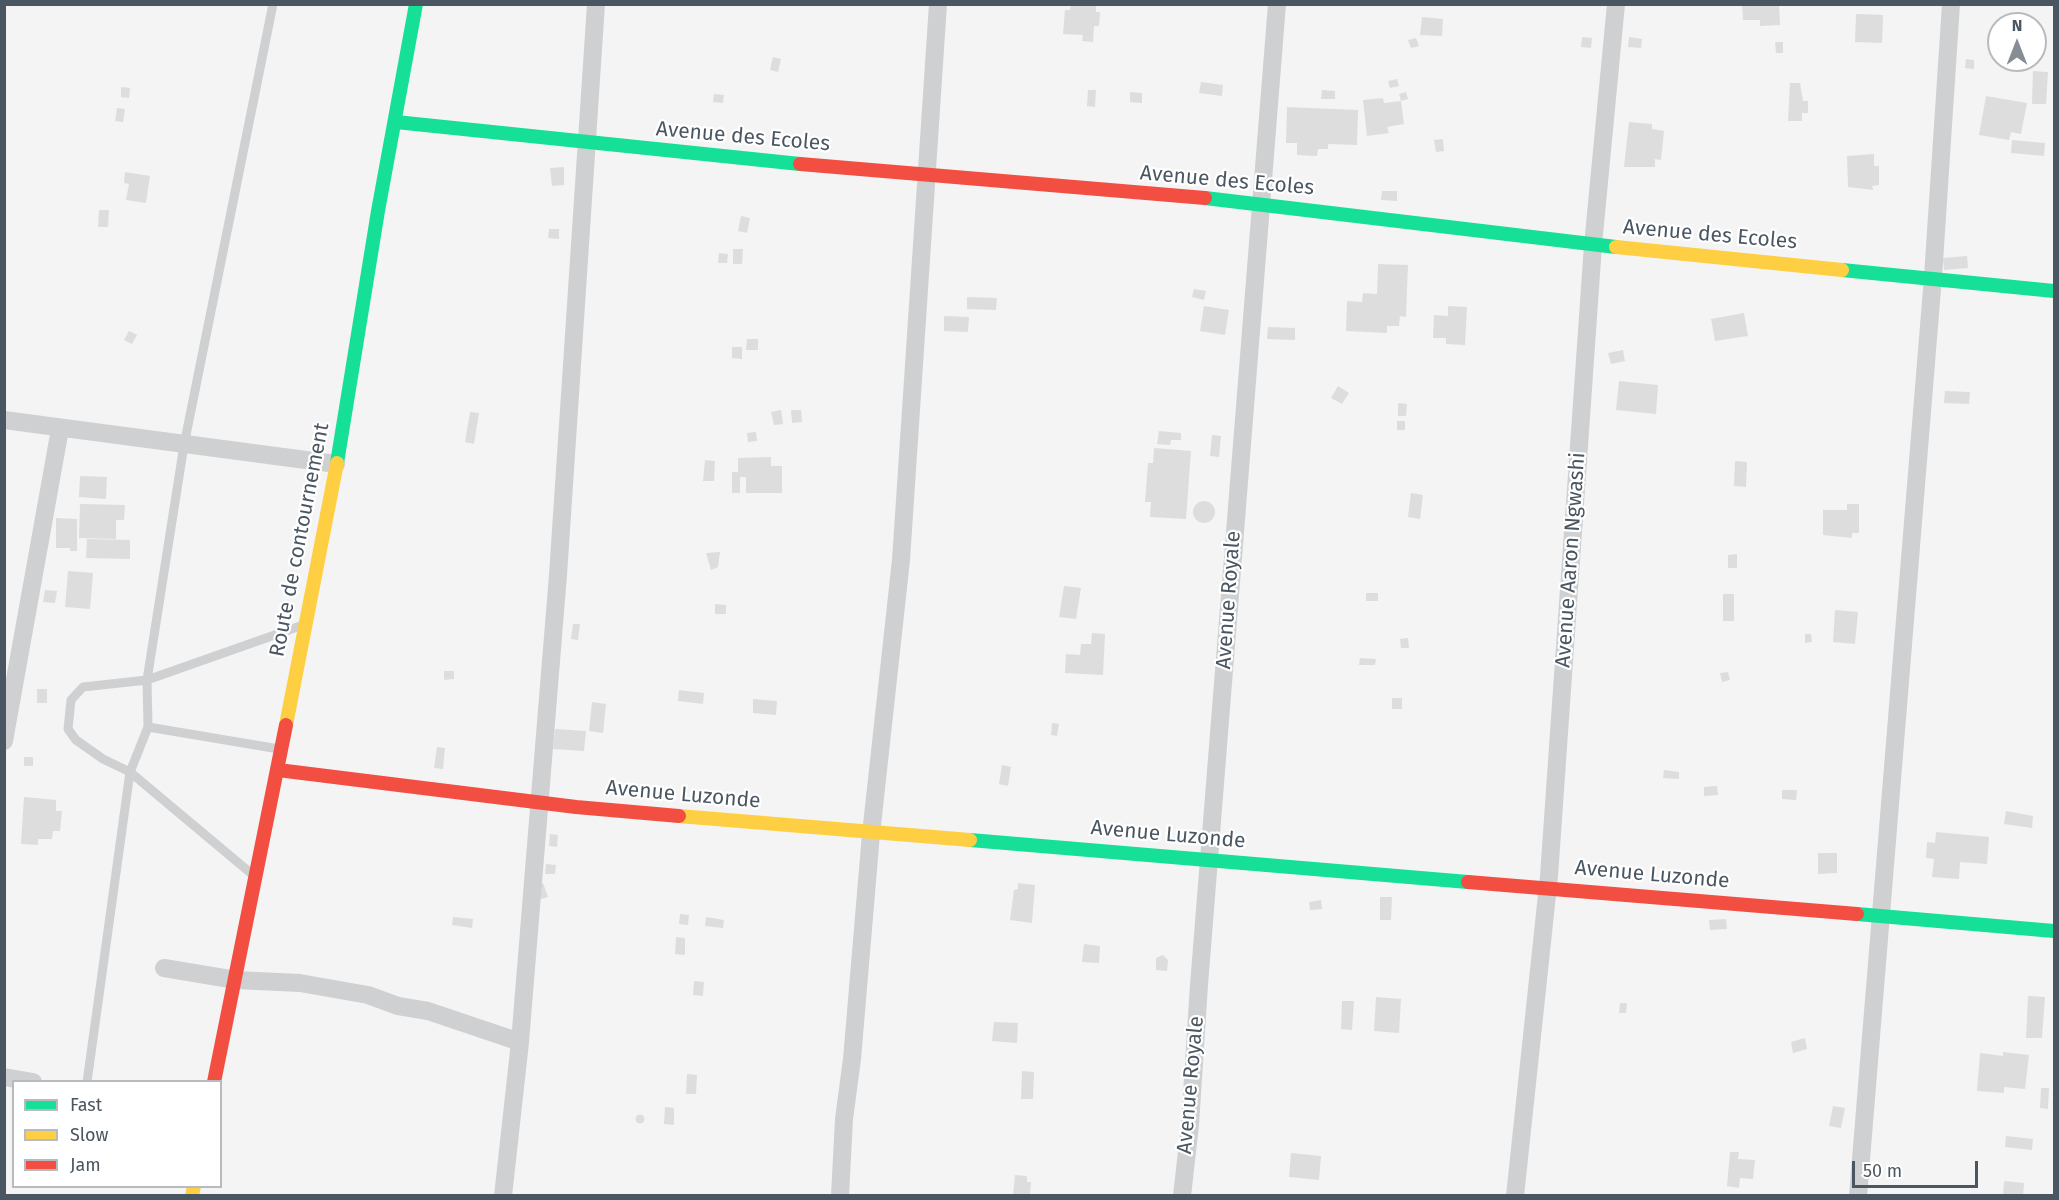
<!DOCTYPE html>
<style>
body{margin:0}
#map{position:relative;width:2059px;height:1200px;overflow:hidden;background:#f4f4f4;font-family:"Fira Sans",sans-serif}
canvas{display:block}
.frame{position:absolute;inset:0;border:6px solid #4a5661;pointer-events:none}
.legend{position:absolute;left:12px;top:1080px;width:210px;height:108px;box-sizing:border-box;background:#fff;border:2px solid #b7bbc0;margin:0;padding:8px 10px;list-style:none;font-size:18px;color:#4a5661}
.legend li{display:flex;align-items:center;gap:12px;height:30px}
.legend b{width:30px;border:2px solid #b7bbc0}
.north{position:absolute;left:1987px;top:12px;width:60px;height:60px;box-sizing:border-box;background:#fff;border:2px solid #b7bbc0;border-radius:50%;rotate:0deg;font-size:16px;font-weight:700;line-height:24px;text-align:center;color:#4a5661}
.north::after{content:'';display:block;margin:auto;width:21px;height:27px;background:#868d94;clip-path:polygon(50% 0,100% 100%,50% 72%,0 100%)}
.scale{position:absolute;left:1852px;top:1161px;width:126px;height:27px;box-sizing:border-box;border:3px solid #4a5661;border-top:0;padding-left:8px;font-size:18px;line-height:21px;white-space:nowrap;color:#4a5661;-webkit-text-stroke:4px #fff;paint-order:stroke}
</style>
<div id="map">
<canvas width="2059" height="1200"></canvas>
<div class="frame"></div>
<ul class="legend">
<li><b style="height:8px;background:#16e098"></b>Fast</li>
<li><b style="height:8px;background:#ffcf43"></b>Slow</li>
<li><b style="height:8px;background:#f24e42"></b>Jam</li>
</ul>
<div class="north">N</div>
<div class="scale">50 m</div>
</div>
<script>
const g = document.querySelector('canvas').getContext('2d');
g.lineJoin = 'round';
function paint(path, color) {
  g.fillStyle = color;
  g.fill(path, 'evenodd');
}
function shape(rows) {
  const path = new Path2D();
  for (const r of rows) {
    if (r.length === 3) {
      path.moveTo(r[0] + r[2], r[1]);
      path.arc(r[0], r[1], r[2], 0, 2 * Math.PI);
      continue;
    }
    path.moveTo(r[0], r[1]);
    for (let i = 2; i < r.length; i += 2) path.lineTo(r[i], r[i + 1]);
  }
  return path;
}
function stroke(path, color, width, dash) {
  g.strokeStyle = color;
  g.lineWidth = width;
  g.lineCap = dash ? 'butt' : 'round';
  g.setLineDash(dash || []);
  g.stroke(path);
}
function write(font, color, halo, rows, align = 'center') {
  g.font = font + ' "Fira Sans",sans-serif';
  g.lineWidth = 4.5;
  g.setLineDash([]);
  g.textBaseline = 'middle';
  g.strokeStyle = halo;
  g.fillStyle = color;
  for (const [text, x, y, turn = 0] of rows) {
    g.save();
    g.translate(x, y);
    g.rotate((+turn || 0) * Math.PI / 180);
    g.textAlign = isNaN(turn) ? turn : align;
    if (halo) g.strokeText(text, 0, 0);
    g.fillText(text, 0, 0);
    g.restore();
  }
}
paint(shape([
 [1071,4,1096,4,1096,12,1100,12,1099,26,1094,26,1093,42,1082,41,1083,35,1063,34,1065,10,1070,10],
 [1751,4,1779,4,1780,25,1760,26,1760,20,1743,20,1742,5],
 [1856,14,1883,15,1882,43,1855,42],
 [1422,17,1443,19,1442,36,1420,35],
 [1582,37,1592,38,1591,48,1581,47],
 [1629,37,1642,39,1641,48,1628,47],
 [1416,38,1419,46,1411,48,1408,40],
 [1775,42,1783,42,1783,53,1776,53],
 [773,57,781,59,778,72,770,70],
 [1966,59,1974,60,1974,69,1965,68],
 [2033,71,2048,72,2046,104,2032,104],
 [1397,79,1399,86,1390,88,1388,81],
 [1201,82,1223,85,1222,96,1199,93],
 [1790,83,1800,83,1803,101,1808,101,1808,113,1802,113,1802,121,1788,121],
 [121,87,130,88,129,98,121,97],
 [1088,90,1096,90,1095,107,1087,106],
 [1322,90,1335,91,1335,99,1321,99],
 [1130,92,1142,93,1142,103,1130,102],
 [1406,92,1408,99,1401,101,1404,124,1387,127,1389,133,1367,136,1363,100,1383,98,1384,103,1401,101,1399,94],
 [714,94,724,95,723,103,713,102],
 [1986,96,2027,103,2021,134,2011,132,2009,140,1979,135],
 [1287,107,1358,110,1357,145,1328,144,1328,149,1318,149,1317,156,1297,155,1297,143,1286,143],
 [117,108,125,109,123,122,115,121],
 [1629,122,1652,124,1652,129,1664,131,1661,160,1655,159,1655,167,1624,167],
 [1443,139,1444,151,1436,152,1434,140],
 [2012,140,2045,143,2044,156,2011,153],
 [1874,154,1874,166,1879,166,1879,185,1872,186,1873,190,1848,187,1847,156],
 [564,167,564,185,552,186,550,168],
 [125,172,150,176,146,203,126,200,129,184,124,183],
 [1277,182,1300,184,1299,193,1281,192,1282,189,1277,189],
 [1382,191,1397,191,1397,201,1381,200],
 [99,210,109,210,108,227,98,227],
 [741,216,750,218,747,233,738,231],
 [549,229,559,229,559,239,548,238],
 [733,249,743,249,742,264,733,264],
 [719,253,728,254,727,263,718,263],
 [1967,256,1968,268,1944,270,1943,258],
 [1378,264,1408,265,1406,317,1400,316,1399,326,1387,326,1387,333,1346,331,1347,301,1362,302,1363,293,1377,294],
 [1194,289,1206,291,1204,300,1192,297],
 [967,297,997,298,996,310,967,309],
 [1204,306,1229,310,1225,335,1200,331],
 [1448,306,1467,307,1465,345,1446,344,1446,338,1433,338,1434,315,1448,316],
 [1744,313,1748,336,1715,341,1711,319],
 [944,316,969,317,968,332,944,331],
 [1268,327,1295,328,1295,340,1267,339],
 [129,331,137,335,132,344,124,340],
 [747,339,758,339,758,350,746,350],
 [732,347,742,347,742,359,732,358],
 [1623,350,1625,361,1611,364,1608,353],
 [1619,381,1658,385,1656,414,1616,410],
 [1338,386,1349,393,1342,404,1331,398],
 [1945,391,1970,392,1969,404,1944,403],
 [1398,403,1407,404,1406,416,1398,416],
 [781,410,783,424,774,425,771,412],
 [791,410,801,410,802,422,792,423],
 [470,412,479,413,474,444,465,442],
 [1397,421,1405,421,1405,430,1397,430],
 [1159,431,1181,433,1181,440,1171,440,1170,445,1157,444],
 [756,432,757,441,748,442,747,433],
 [1212,435,1221,436,1219,457,1210,456],
 [1154,448,1191,451,1186,519,1150,517,1151,502,1145,502,1148,463,1153,463],
 [771,457,771,466,782,466,782,493,746,493,746,477,740,477,740,493,732,493,732,472,738,472,738,458],
 [705,460,715,461,714,481,703,481],
 [1735,461,1747,462,1746,487,1734,486],
 [80,476,107,477,106,499,79,497],
 [1411,493,1423,495,1420,519,1408,517],
 [1204,512,11],
 [80,504,125,505,124,520,116,520,116,539,79,538],
 [1847,504,1859,504,1859,533,1852,533,1852,538,1823,535,1823,510,1847,510],
 [56,518,77,519,77,551,70,551,70,548,56,548],
 [87,539,130,540,130,559,86,558],
 [720,552,718,567,711,570,706,553],
 [1737,554,1737,568,1728,568,1728,555],
 [68,571,93,573,90,609,65,607],
 [1064,586,1081,588,1076,619,1059,617],
 [45,590,57,591,55,603,43,602],
 [1366,593,1378,593,1378,601,1366,601],
 [1723,594,1734,594,1734,621,1723,621],
 [715,604,726,605,726,614,715,614],
 [1835,610,1858,612,1855,644,1833,642],
 [573,624,580,624,578,640,571,639],
 [1092,633,1105,634,1103,675,1065,673,1066,654,1080,655,1081,644,1091,644],
 [1805,634,1811,634,1812,642,1805,643],
 [1408,638,1409,648,1401,648,1400,639],
 [1360,658,1376,659,1375,665,1359,665],
 [444,671,454,671,454,679,444,680],
 [1728,672,1730,680,1722,682,1720,673],
 [37,689,47,689,47,703,37,703],
 [679,690,704,693,703,704,678,701],
 [1392,698,1402,698,1402,709,1392,709],
 [753,699,777,701,776,715,753,713],
 [592,702,606,704,603,733,589,731],
 [1052,723,1059,724,1057,736,1051,735],
 [555,729,586,731,584,751,553,749],
 [437,747,445,748,443,769,434,768],
 [24,757,33,757,33,766,24,766],
 [1002,765,1011,767,1008,786,999,784],
 [1664,770,1679,772,1679,779,1663,778],
 [1717,786,1718,795,1704,796,1704,787],
 [1782,790,1797,790,1796,800,1782,799],
 [24,797,56,800,56,811,62,811,60,831,53,831,52,839,38,839,38,845,21,844],
 [2006,811,2033,816,2032,828,2004,824],
 [1936,832,1989,837,1987,864,1960,862,1959,879,1932,877,1934,859,1926,858,1927,842,1935,843],
 [550,834,558,835,557,847,549,846],
 [1818,853,1837,853,1837,873,1818,874],
 [546,864,556,865,555,874,545,874],
 [543,883,548,897,541,899,537,885],
 [1018,883,1035,885,1032,923,1010,920,1014,890,1018,889],
 [1380,897,1392,897,1391,920,1380,920],
 [1321,900,1322,909,1310,910,1309,902],
 [680,914,689,915,688,925,679,924],
 [453,917,473,919,472,928,452,925],
 [706,917,724,920,723,928,705,926],
 [1726,919,1727,929,1710,930,1709,920],
 [676,937,685,938,685,955,675,954],
 [1084,944,1100,946,1099,963,1082,962],
 [1163,955,1168,960,1167,971,1156,970,1156,958],
 [694,981,704,982,703,996,693,995],
 [2028,996,2045,997,2042,1038,2026,1038],
 [1376,997,1401,999,1399,1033,1374,1031],
 [1342,1001,1354,1001,1352,1030,1341,1029],
 [1620,1003,1627,1003,1626,1013,1619,1013],
 [994,1022,1018,1023,1017,1043,992,1041],
 [1805,1038,1807,1049,1793,1053,1791,1042],
 [2003,1052,2029,1055,2025,1089,2004,1087,2004,1093,1977,1091,1980,1053,2003,1056],
 [1022,1071,1034,1072,1033,1099,1021,1099],
 [687,1074,697,1075,696,1094,686,1094],
 [2041,1088,2049,1088,2048,1109,2040,1108],
 [1833,1106,1845,1108,1841,1128,1829,1126],
 [665,1107,674,1108,674,1125,664,1124],
 [640,1119,4.5],
 [2006,1136,2033,1139,2032,1150,2005,1147],
 [1730,1152,1739,1152,1738,1159,1755,1160,1753,1179,1740,1178,1739,1188,1727,1186],
 [1291,1153,1321,1156,1319,1180,1289,1177],
 [1015,1175,1027,1176,1027,1182,1031,1182,1030,1196,1013,1196],
 [2004,1181,2024,1183,2023,1196,2003,1196]
]), '#ddddde');
stroke(shape([
 [148,727,279,749],
 [253,875,130,772,103,759,76,740,68,729,71,700,83,687,147,680,184,445,273,4],
 [87,1082,130,772,148,727,147,680,303,625]
]), '#ced0d2', 9);
stroke(shape([
 [4,420,336,464],
 [4,741,60,429],
 [164,968,236,980,300,983,368,995,398,1006,428,1011,520,1042],
 [4,1077,33,1082],
 [503,1196,520,1042,558,575,596,4],
 [840,1196,844,1119,852,1059,871,834,901,560,938,4],
 [1182,1196,1190,1125,1199,985,1277,4],
 [1515,1196,1549,876,1593,245,1616,4],
 [1858,1196,1933,277,1951,4]
]), '#ced0d2', 18);
stroke(shape([
 [396,122,800,164],
 [1205,198,1616,247],
 [1842,270,2054,291],
 [337,463,378,211,416,4],
 [970,840,1468,882],
 [1857,914,2054,931]
]), '#16e098', 14);
stroke(shape([
 [1616,247,1842,270],
 [286,725,337,463],
 [679,816,970,840],
 [192,1196,194,1186]
]), '#ffcf43', 14);
stroke(shape([
 [800,164,1205,198],
 [278,770,576,807,679,816],
 [1468,882,1857,914],
 [214,1082,286,725]
]), '#f24e42', 14);
write('21px', '#4a5661', '#fff', [
 ["Avenue des Ecoles",743,137,5],
 ["Avenue des Ecoles",1227,181,5],
 ["Avenue des Ecoles",1710,235,5],
 ["Route de contournement",300,540,-79],
 ["Avenue Aaron Ngwashi",1571,560,-86],
 ["Avenue Royale",1229,600,-86],
 ["Avenue Luzonde",683,795,5],
 ["Avenue Luzonde",1168,835,5],
 ["Avenue Luzonde",1652,875,5],
 ["Avenue Royale",1191,1085,-85]
]);
</script>
